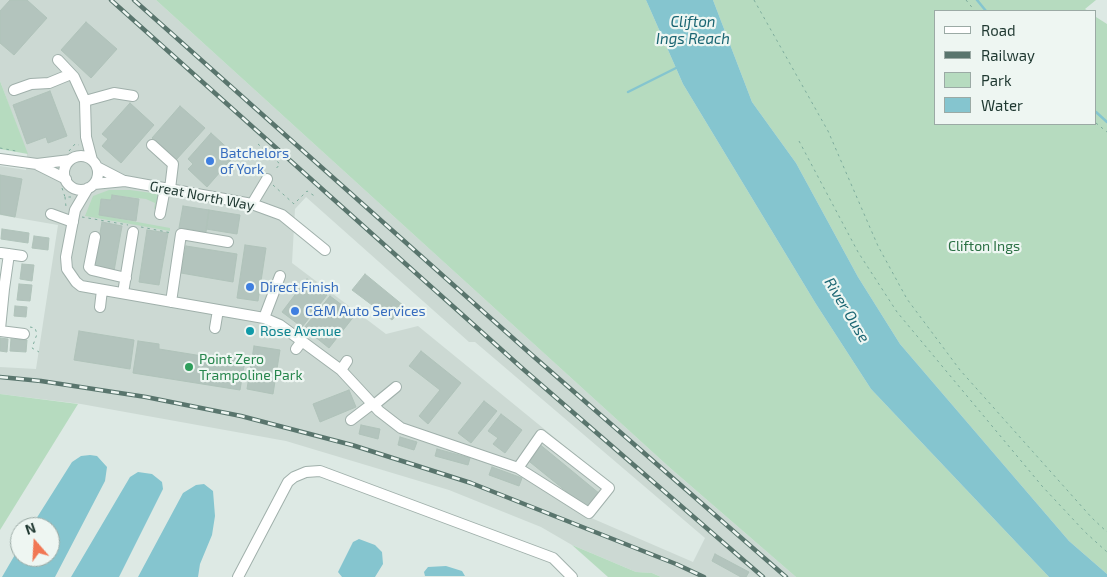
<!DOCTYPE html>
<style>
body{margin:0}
#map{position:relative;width:1107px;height:577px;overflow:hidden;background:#dde9e4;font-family:"Exo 2",sans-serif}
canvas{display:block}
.legend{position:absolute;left:934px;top:10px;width:162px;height:115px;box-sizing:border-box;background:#eef6f2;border:1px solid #9baaa5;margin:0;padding:6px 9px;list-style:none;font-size:15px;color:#1f3831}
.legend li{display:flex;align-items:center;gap:10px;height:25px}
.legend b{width:25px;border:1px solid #9baaa5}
.north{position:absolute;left:10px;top:517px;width:50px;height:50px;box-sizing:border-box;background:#eef6f2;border:1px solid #9baaa5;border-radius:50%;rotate:341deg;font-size:14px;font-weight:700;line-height:20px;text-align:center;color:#1f3831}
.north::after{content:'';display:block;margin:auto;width:18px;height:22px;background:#f17754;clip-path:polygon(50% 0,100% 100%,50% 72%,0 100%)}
</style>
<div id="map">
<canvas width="1107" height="577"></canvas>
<ul class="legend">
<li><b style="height:6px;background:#fff"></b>Road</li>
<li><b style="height:6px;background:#59756d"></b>Railway</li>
<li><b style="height:14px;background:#b6dbbf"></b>Park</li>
<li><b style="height:14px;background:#85c5cf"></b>Water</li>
</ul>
<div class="north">N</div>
</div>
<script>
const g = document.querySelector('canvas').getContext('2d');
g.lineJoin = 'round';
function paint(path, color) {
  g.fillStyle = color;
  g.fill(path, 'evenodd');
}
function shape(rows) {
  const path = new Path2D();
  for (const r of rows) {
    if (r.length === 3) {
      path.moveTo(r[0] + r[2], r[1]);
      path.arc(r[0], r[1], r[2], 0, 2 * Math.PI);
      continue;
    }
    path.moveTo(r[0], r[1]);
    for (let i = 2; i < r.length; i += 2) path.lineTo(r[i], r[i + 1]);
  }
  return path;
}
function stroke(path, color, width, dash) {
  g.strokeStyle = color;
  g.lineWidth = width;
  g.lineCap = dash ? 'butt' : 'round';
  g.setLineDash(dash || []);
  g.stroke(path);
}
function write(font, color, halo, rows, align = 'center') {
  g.font = font + ' "Exo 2",sans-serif';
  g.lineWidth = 4.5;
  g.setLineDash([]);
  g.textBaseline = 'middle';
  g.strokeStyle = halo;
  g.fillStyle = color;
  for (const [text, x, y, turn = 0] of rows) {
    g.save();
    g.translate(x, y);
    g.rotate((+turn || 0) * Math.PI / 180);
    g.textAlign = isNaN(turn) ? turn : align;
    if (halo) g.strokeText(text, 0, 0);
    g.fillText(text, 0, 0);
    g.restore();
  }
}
paint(shape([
 [0,0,156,0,669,467,796,577,661,577,652,573,636,572,572,545,541,527,449,490,286,441,81,404,0,394,0,367,36,369,58,225,0,215,0,166,26,170,27,154,0,81],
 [306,197,469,342,475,342,705,538,693,562,589,517,614,486,418,326,386,334,292,263,295,209]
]), '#ccd9d3');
paint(shape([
 [156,0,646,0,683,84,816,304,871,389,1049,577,796,577,669,467],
 [713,0,1096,0,1085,9,1088,11,936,11,936,124,1096,124,1096,17,1107,24,1107,574,1069,541,900,344,858,277,796,163,752,102],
 [0,81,28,154,0,149],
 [109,190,130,190,159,194,156,208,154,209,155,203,146,199,112,195,111,200,101,199,99,215,170,228,170,231,85,216,93,196],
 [0,394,78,404,0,530],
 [572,545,636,572,652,573,661,577,608,577]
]), '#b6dbbf');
paint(shape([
 [646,0,713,0,752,102,796,163,858,277,900,344,1069,541,1107,574,1107,577,1049,577,871,389,816,304,683,84],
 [90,455,97,456,107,467,105,481,55,577,2,577,20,546,20,557,50,557,50,527,31,527,72,462,81,456],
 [138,472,152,474,162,482,163,489,119,577,71,577,130,477],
 [204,484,213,491,215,516,212,535,200,564,198,577,138,577,183,493,196,485],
 [359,539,375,545,382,552,383,564,375,577,342,577,338,572,353,542],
 [446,566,462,571,465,576,425,576,424,572,428,567]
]), '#85c5cf');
stroke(shape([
 [977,0,986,11],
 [628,92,678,67],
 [1096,112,1107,122]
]), '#85c5cf', 2.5);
const building = shape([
 [10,0,27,0,47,18,14,55,0,43,0,11,10,0],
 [86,22,117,49,91,78,61,50,86,22],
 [50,91,67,136,48,143,46,137,27,144,13,105,50,91],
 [130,103,154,125,121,163,102,146,108,139,102,134,130,103],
 [180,106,205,128,176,160,152,138,180,106],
 [211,133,235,155,207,187,188,169,193,164,188,159,211,133],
 [0,175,22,179,15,217,0,214,0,175],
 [112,195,139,199,136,221,99,215,101,199,111,200,112,195],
 [183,206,209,210,206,232,179,228,183,206],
 [209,210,240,215,237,234,206,229,209,210],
 [102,222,122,226,114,271,94,267,102,222],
 [2,229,29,233,28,243,1,239,2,229],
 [147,230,168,233,159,285,139,282,147,230],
 [34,236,49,238,48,250,32,248,34,236],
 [245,245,266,248,258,301,237,298,245,245],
 [186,246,237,254,233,282,181,273,186,246],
 [22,264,34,265,32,281,20,279,22,264],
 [365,274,404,306,392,320,352,290,365,274],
 [307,279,327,295,302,327,282,312,307,279],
 [19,284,32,285,30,301,17,300,19,284],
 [330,296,355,315,329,348,304,328,330,296],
 [15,306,27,307,26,317,14,316,15,306],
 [79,331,134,340,130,369,74,360,79,331],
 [0,338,8,339,7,352,0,351,0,338],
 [11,339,27,340,26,352,10,351,11,339],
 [138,341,159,344,159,349,221,359,221,356,245,360,240,390,133,373,138,341],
 [254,346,280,350,273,394,247,389,254,346],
 [421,351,461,383,428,424,419,416,440,390,409,366,421,351],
 [349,390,356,407,320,422,313,404,349,390],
 [484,401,497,411,471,443,458,433,484,401],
 [501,414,522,430,505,453,493,444,498,438,488,431,501,414],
 [361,425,380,429,378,439,359,434,361,425],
 [400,437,417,442,414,450,398,445,400,437],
 [538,443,600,494,588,509,525,458,538,443],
 [437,449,470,458,468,465,435,456,437,449],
 [492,467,522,478,519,486,489,475,492,467],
 [715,554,749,572,746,577,741,577,712,561,715,554]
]);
paint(building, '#b3c4bd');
stroke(building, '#b0c3ba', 1);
const minor = shape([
 [58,60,74,77,85,101,86,137,92,160],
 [14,90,31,84,49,83,71,74],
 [85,101,114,93,133,96],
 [152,145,173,164,170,189],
 [81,173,17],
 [0,159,37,164,70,160],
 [38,165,66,179],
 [97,167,124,181],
 [94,184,125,181,252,204,282,215,325,250],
 [88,188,75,210,66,257,67,269,76,282,81,286,264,318,280,325,341,370,379,411,401,428,518,468,589,513,609,488,541,435,518,468],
 [252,204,267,179],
 [51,214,73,222],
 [160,214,165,188],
 [95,237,89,267,92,270,126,278],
 [1,253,22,256],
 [0,289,4,289,9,254],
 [123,293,133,232],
 [171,302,181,234,228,242],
 [100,307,102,290],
 [264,318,280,276],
 [215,328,218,310],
 [0,329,4,289],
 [0,331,24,334],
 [296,349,302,341],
 [341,370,347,361],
 [374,405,396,387],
 [351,420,372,404],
 [238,577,288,482,294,477,306,472,320,471,553,558,572,577]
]);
stroke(minor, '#a0b0ab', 12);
stroke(shape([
 [754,0,828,131,878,246,907,299,960,370,1092,518,1107,532],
 [966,0,975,11],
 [1096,123,1107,132],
 [799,141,858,252,897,312,1042,486,1085,532,1107,552],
 [258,144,280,164,274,171],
 [0,148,16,151],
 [69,151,75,144,79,145],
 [273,185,294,204,307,191,316,197],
 [62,188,65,197,71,197],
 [65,197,66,207],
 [82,217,128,225],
 [141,227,172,233],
 [30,327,35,328,37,334,32,348,39,352]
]), '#7ead9d', 1, [2.5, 4]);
stroke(minor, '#fff', 10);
const rail = shape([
 [111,0,523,369,763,577],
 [134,0,533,356,786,577],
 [0,377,41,381,146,397,241,416,352,445,471,483,676,564,704,577]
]);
stroke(rail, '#59756d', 4.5);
stroke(rail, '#eef6f2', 2.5, [8]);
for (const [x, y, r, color] of [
 [210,161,5,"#3f7fe0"],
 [250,287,5,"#3f7fe0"],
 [295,311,5,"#3f7fe0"],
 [250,331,5,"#0f9aa8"],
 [189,367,5,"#2e9e5b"]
]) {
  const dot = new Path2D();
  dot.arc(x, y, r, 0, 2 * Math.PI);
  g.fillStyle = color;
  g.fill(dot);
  stroke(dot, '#eef6f2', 2);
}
write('14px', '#366cbe', '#eef6f2', [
 ["Batchelors",220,153],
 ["of York",220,169],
 ["Direct Finish",260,287],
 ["C&M Auto Services",305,311]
], 'left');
write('14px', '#1f3831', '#eef6f2', [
 ["Great North Way",202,196,11]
]);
write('14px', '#2a6f43', '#eef6f2', [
 ["Clifton Ings",984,246]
]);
write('14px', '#0d838f', '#eef6f2', [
 ["Rose Avenue",260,331]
], 'left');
write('14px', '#27864d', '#eef6f2', [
 ["Point Zero",199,359],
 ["Trampoline Park",199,375]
], 'left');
write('italic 15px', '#1b6673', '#eef6f2', [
 ["Clifton",693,22],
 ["Ings Reach",693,39],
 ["River Ouse",847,310,59]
]);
</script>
